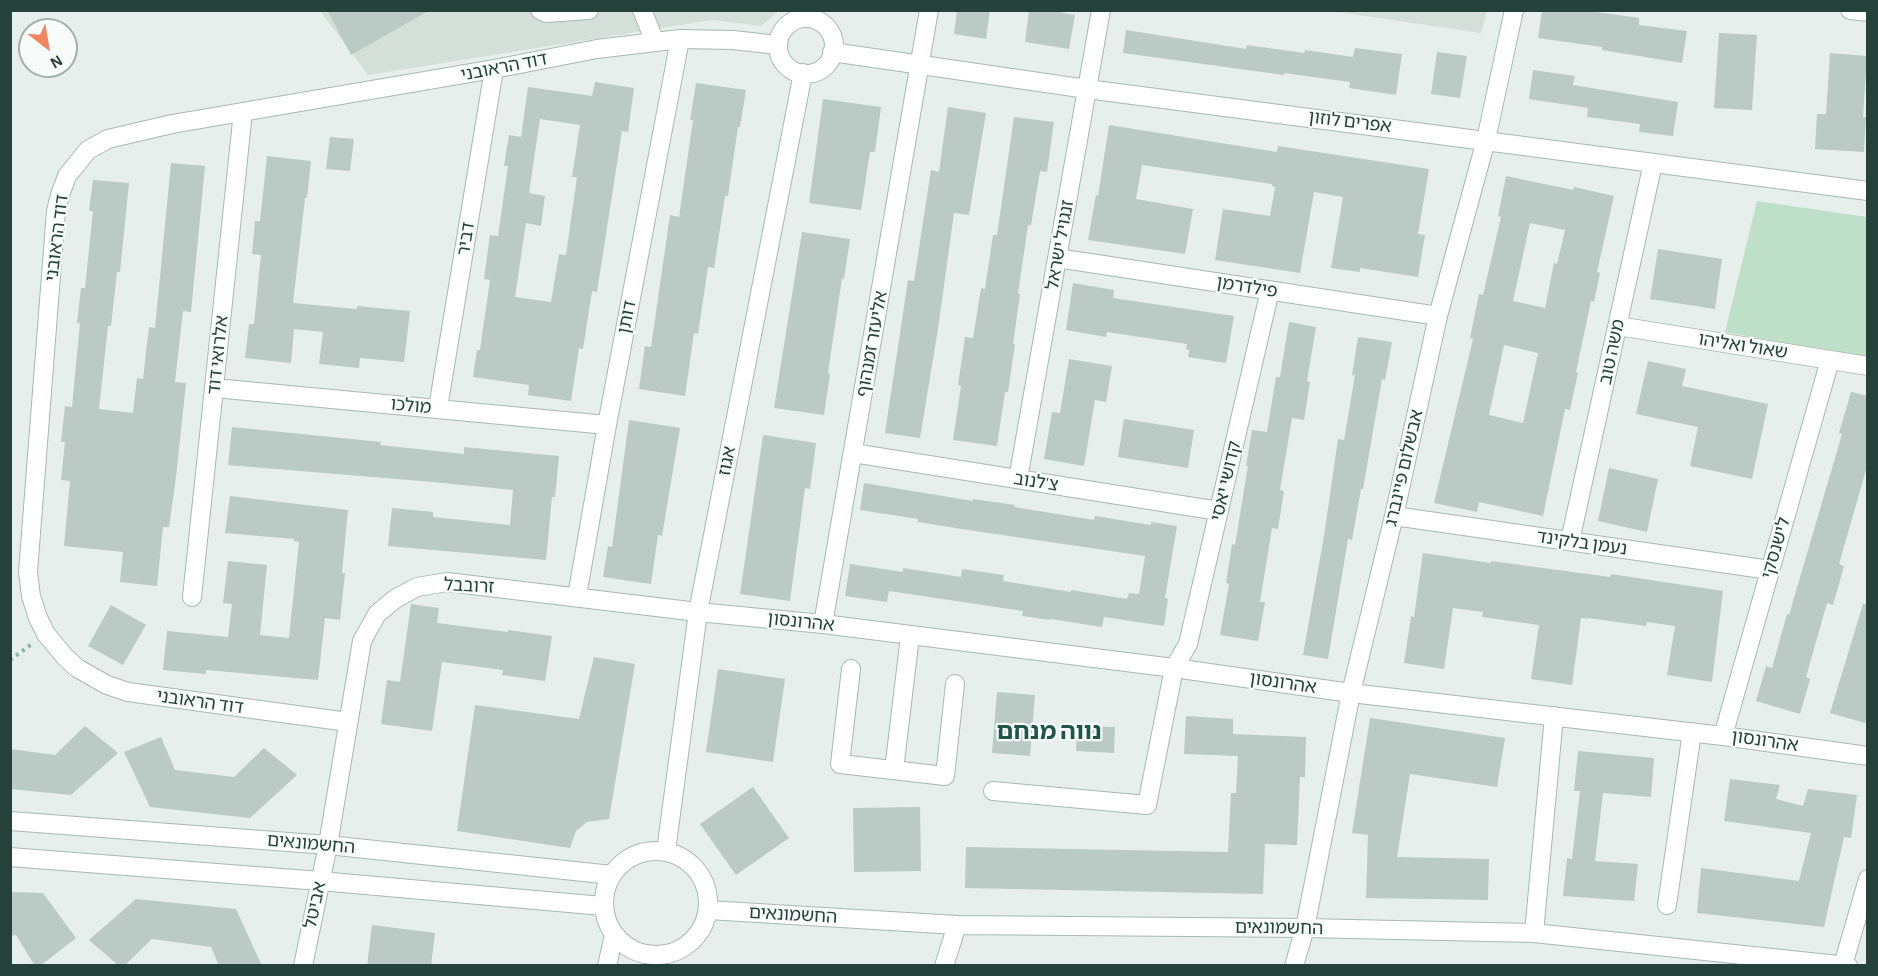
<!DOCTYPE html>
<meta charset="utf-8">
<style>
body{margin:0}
#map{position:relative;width:1878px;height:976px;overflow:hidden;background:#e6efeb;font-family:"Alegreya Sans",sans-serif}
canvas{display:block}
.frame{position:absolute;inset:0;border:12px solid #24423a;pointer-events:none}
.north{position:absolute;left:18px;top:18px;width:60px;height:60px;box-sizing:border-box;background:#f7fbf9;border:2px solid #a3b1ad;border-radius:50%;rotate:149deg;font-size:16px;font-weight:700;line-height:24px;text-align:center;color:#24423a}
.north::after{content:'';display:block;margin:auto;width:21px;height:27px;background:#f4845f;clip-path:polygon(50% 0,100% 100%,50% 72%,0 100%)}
</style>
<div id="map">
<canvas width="1878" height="976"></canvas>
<div class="frame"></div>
<div class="north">N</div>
</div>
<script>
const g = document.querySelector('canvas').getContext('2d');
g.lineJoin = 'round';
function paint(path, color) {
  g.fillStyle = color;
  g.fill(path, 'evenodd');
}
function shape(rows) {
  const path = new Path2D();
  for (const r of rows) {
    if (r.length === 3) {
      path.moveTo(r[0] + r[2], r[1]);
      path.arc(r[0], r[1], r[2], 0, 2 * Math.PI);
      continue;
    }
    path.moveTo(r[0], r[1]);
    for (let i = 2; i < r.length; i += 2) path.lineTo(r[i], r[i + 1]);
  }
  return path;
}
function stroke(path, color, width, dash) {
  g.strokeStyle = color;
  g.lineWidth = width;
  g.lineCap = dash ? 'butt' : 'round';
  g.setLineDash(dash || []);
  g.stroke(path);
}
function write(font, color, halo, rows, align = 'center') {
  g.font = font + ' "Alegreya Sans","Noto Sans Hebrew",sans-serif';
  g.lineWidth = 4.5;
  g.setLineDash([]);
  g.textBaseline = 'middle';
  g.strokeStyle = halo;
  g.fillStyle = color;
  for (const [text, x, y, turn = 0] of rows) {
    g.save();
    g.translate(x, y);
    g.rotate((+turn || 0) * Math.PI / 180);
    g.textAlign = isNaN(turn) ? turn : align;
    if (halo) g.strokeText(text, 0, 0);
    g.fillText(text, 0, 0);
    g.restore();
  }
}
paint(shape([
 [320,11,779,11,761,26,712,20,368,75],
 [1331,11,1486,10,1487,11,1481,33]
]), '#d4dfda');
paint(shape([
 [1757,201,1867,217,1867,358,1725,332]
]), '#bfe0c8');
paint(shape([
 [327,10,430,10,351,55],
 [957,10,990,10,986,39,954,34],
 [1029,10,1047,10,1075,15,1069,49,1025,42],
 [1542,10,1583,10,1639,18,1639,25,1687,31,1682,63,1602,50,1602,47,1538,38],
 [1126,30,1246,49,1247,45,1304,53,1305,50,1353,57,1355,48,1402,54,1396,95,1349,88,1350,82,1284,73,1284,75,1123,53],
 [1719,33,1757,35,1752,110,1714,108],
 [1437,52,1467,56,1460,98,1431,94],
 [1830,53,1867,56,1863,117,1866,117,1864,152,1815,149,1817,114,1826,114],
 [1533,70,1575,76,1573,85,1678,102,1673,136,1639,132,1640,124,1587,117,1588,108,1529,99],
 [595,82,634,88,628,132,622,131,597,292,592,291,583,349,579,348,571,401,528,395,529,385,473,377,477,350,480,350,490,280,484,279,490,235,498,236,508,166,504,166,509,135,521,137,528,87,592,96],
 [540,119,580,125,572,177,577,177,566,255,559,254,551,302,515,297,526,223,541,226,545,196,529,193],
 [696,83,746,90,740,127,738,127,728,196,725,196,714,268,708,267,698,334,694,333,685,396,639,389,645,346,651,347,670,215,679,217,693,120,690,120],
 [823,99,881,107,875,152,870,152,861,210,809,203],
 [948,107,986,113,969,215,954,213,938,329,920,438,885,433,908,280,914,281,931,170,939,172],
 [1014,117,1054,122,1047,172,1040,171,1031,225,1028,225,1018,294,1020,294,1013,344,1015,344,1008,392,1005,392,997,446,953,440,961,386,958,385,965,337,973,338,981,288,985,289,993,235,997,235],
 [1109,125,1277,152,1278,146,1429,169,1418,234,1425,235,1418,277,1360,268,1360,272,1331,268,1343,197,1314,192,1300,273,1215,260,1223,209,1270,216,1275,187,1272,186,1272,184,1142,165,1136,199,1193,209,1185,254,1088,240,1096,195,1098,196],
 [330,137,354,139,350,171,326,169],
 [267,156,311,161,307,198,305,198,293,303,357,309,357,306,410,311,404,362,360,358,359,368,319,364,323,332,294,329,291,363,245,358,249,324,254,324,261,255,252,254,255,221,260,221],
 [171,163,205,166,191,312,183,311,175,382,186,383,176,477,169,527,163,527,157,586,120,582,123,552,64,546,70,481,61,480,65,442,61,442,65,406,72,407,80,323,77,323,81,288,85,288,93,211,89,211,93,180,129,183,120,272,117,272,111,326,108,326,99,409,133,413,137,378,143,379,149,327,155,328],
 [1506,176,1573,190,1574,187,1614,196,1597,272,1600,273,1594,302,1591,301,1576,372,1578,373,1570,410,1565,409,1543,516,1479,502,1477,512,1434,503,1473,339,1470,338,1479,294,1483,295,1501,217,1498,216],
 [1530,223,1565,230,1557,264,1554,263,1545,308,1513,301],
 [1504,345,1538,353,1523,423,1489,415],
 [802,232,850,239,844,279,842,278,828,373,830,374,824,415,774,408],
 [1658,249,1722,259,1715,309,1650,299],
 [1073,283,1114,290,1113,298,1234,316,1226,363,1188,357,1189,350,1186,349,1187,344,1107,332,1106,337,1066,330],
 [1289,322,1316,327,1307,381,1310,382,1304,420,1292,418,1280,490,1284,491,1278,529,1272,528,1260,602,1265,602,1258,641,1220,635,1229,584,1226,583,1232,544,1235,545,1248,466,1246,466,1252,430,1267,432,1276,377,1280,377],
 [1358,337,1392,342,1385,380,1382,379,1363,489,1361,489,1352,540,1348,539,1328,659,1303,655,1324,536,1338,439,1344,440,1355,375,1352,375],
 [1069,359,1112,366,1106,402,1095,400,1084,466,1044,459,1052,412,1060,413],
 [1648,361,1686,369,1682,386,1768,404,1752,479,1690,466,1698,427,1636,414],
 [1851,392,1868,396,1868,463,1839,564,1844,566,1833,605,1827,603,1806,677,1810,679,1800,714,1756,701,1766,666,1772,668,1787,614,1789,615,1842,434,1839,433],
 [1124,419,1194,430,1188,468,1118,457],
 [629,420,680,428,662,536,658,535,651,584,603,577,608,546,612,547],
 [232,427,381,442,380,445,464,454,464,447,559,456,555,497,552,497,546,560,388,546,392,508,433,512,433,517,510,525,513,490,433,482,228,465],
 [763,435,816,443,810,489,805,488,790,601,740,594],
 [1609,468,1658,479,1647,532,1598,521],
 [864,483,973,501,973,499,1015,505,1014,507,1094,520,1095,516,1151,525,1151,522,1177,526,1165,598,1168,599,1164,626,1104,617,1102,627,1051,619,1050,620,1022,616,1023,611,889,591,887,602,845,596,850,564,903,572,903,568,961,577,962,569,1004,575,1003,581,1071,592,1071,590,1127,599,1129,593,1139,594,1145,556,968,530,918,522,918,519,860,510],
 [230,496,348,510,342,573,345,573,340,620,325,618,318,680,206,670,206,674,163,670,167,631,228,637,232,604,223,603,228,561,267,565,260,635,289,638,299,542,294,541,294,539,225,533],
 [1423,553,1491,563,1491,561,1610,577,1611,574,1723,591,1712,682,1667,675,1675,626,1647,622,1646,626,1588,618,1588,619,1581,618,1572,685,1531,679,1539,625,1482,617,1483,612,1453,608,1444,669,1404,663,1411,616,1414,617],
 [411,604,439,608,437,623,508,632,508,630,552,636,545,681,502,675,503,670,442,662,432,731,381,724,387,680,400,682],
 [1863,604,1868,604,1868,713,1865,723,1830,713],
 [111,605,146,625,123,665,88,646],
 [594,657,635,664,609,819,587,822,576,831,570,848,457,831,475,705,579,719],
 [718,669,785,679,773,762,706,752],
 [997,692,1035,695,1030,756,992,753],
 [1186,716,1233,719,1233,734,1306,737,1305,777,1300,777,1297,845,1265,844,1263,894,965,888,966,847,1228,852,1231,793,1236,793,1238,756,1184,754],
 [1370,718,1505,738,1497,787,1410,774,1397,857,1489,859,1488,900,1366,898,1368,835,1352,833],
 [85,726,118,753,71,795,10,789,10,749,55,755],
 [1077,726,1115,727,1114,753,1076,751],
 [161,737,175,770,234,777,264,748,297,775,250,818,150,807,124,752],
 [1578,751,1654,758,1651,797,1603,793,1595,861,1638,864,1634,901,1563,896,1567,858,1572,859,1580,791,1574,791],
 [1730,779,1780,785,1776,799,1803,806,1808,789,1857,795,1851,838,1844,837,1824,927,1697,913,1701,868,1799,881,1811,833,1724,821],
 [753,787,789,838,736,875,700,824],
 [920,807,921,871,854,872,853,808],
 [10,892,43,893,76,938,40,966,35,966,16,935,10,936],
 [136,899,236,909,262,966,219,966,211,947,152,939,124,966,119,966,89,940],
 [372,925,435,933,431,966,367,966]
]), '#bbcac4');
const minor = shape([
 [540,10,546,13,589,10],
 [642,10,655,42],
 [1850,10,1868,12],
 [806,46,28],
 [832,52,1087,89,1868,191],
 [1057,258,1438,316],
 [1618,326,1868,366],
 [215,388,607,425],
 [438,408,494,69],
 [853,453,1219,511],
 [1018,479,1101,10],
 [1394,516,1770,570],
 [1570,541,1653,163],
 [577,596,607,425,680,39],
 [192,597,243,112],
 [823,624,929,10],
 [851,669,840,764,945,776,955,684],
 [348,722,128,692,107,685,77,668,65,657,46,634,38,618,31,596,28,572,56,211,60,195,67,176,88,150,108,139,172,124,494,69,597,49,680,39,733,40,778,45],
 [1723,736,1830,360],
 [894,770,910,636],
 [993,791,1147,805,1174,668,1188,644,1270,290],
 [10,821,328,845,612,875],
 [656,903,52],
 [666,851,698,612,803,73],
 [10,857,320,881,603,906],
 [1667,905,1692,732],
 [708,910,957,925,1305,928,1534,933,1848,966],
 [1534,933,1554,716],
 [1843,965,1868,879],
 [303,966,328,845,362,641,377,614,395,599,417,587,447,582,698,612,823,624,1174,668,1351,693,1723,736,1868,756],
 [607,966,614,935],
 [944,966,957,925],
 [1294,966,1305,928,1351,693,1394,516,1438,316,1486,140,1514,10]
]);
stroke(minor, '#a8b8b2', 20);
stroke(shape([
 [10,660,33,643]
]), '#86b3a5', 4, [3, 4.5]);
stroke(minor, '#fff', 18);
write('18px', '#24423a', '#f7fbf9', [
 ["דוד הראובני",504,67,-11],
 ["אפרים לוזון",1350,122,7],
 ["דוד הראובני",57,238,-83],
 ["דביר",466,239,-81],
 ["זנגויל ישראל",1060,245,-80],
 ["פילדרמן",1247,287,9],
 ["דותן",627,317,-79],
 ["אליעזר זמנהוף",872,344,-80],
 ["שאול ואליהו",1743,346,9],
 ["משה טוב",1612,352,-78],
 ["אלרואי דוד",218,355,-84],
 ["מולכו",411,406,5],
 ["אגוז",727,461,-79],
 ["אבשלום פיינברג",1404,468,-77],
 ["קדושי יאסי",1226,481,-77],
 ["צ'לנוב",1036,482,9],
 ["נעמן בלקינד",1582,543,8],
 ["לישנסקי",1776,548,-74],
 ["זרובבל",469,586,3],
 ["אהרונסון",801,622,6],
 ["אהרונסון",1283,683,8],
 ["דוד הראובני",200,702,8],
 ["אהרונסון",1765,741,8],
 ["החשמונאים",311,844,5],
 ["אביטל",315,905,-78],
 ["החשמונאים",793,915,3],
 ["החשמונאים",1279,928,1]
]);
write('bold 24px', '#1f5548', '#f7fbf9', [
 ["נווה מנחם",1049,732]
]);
</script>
